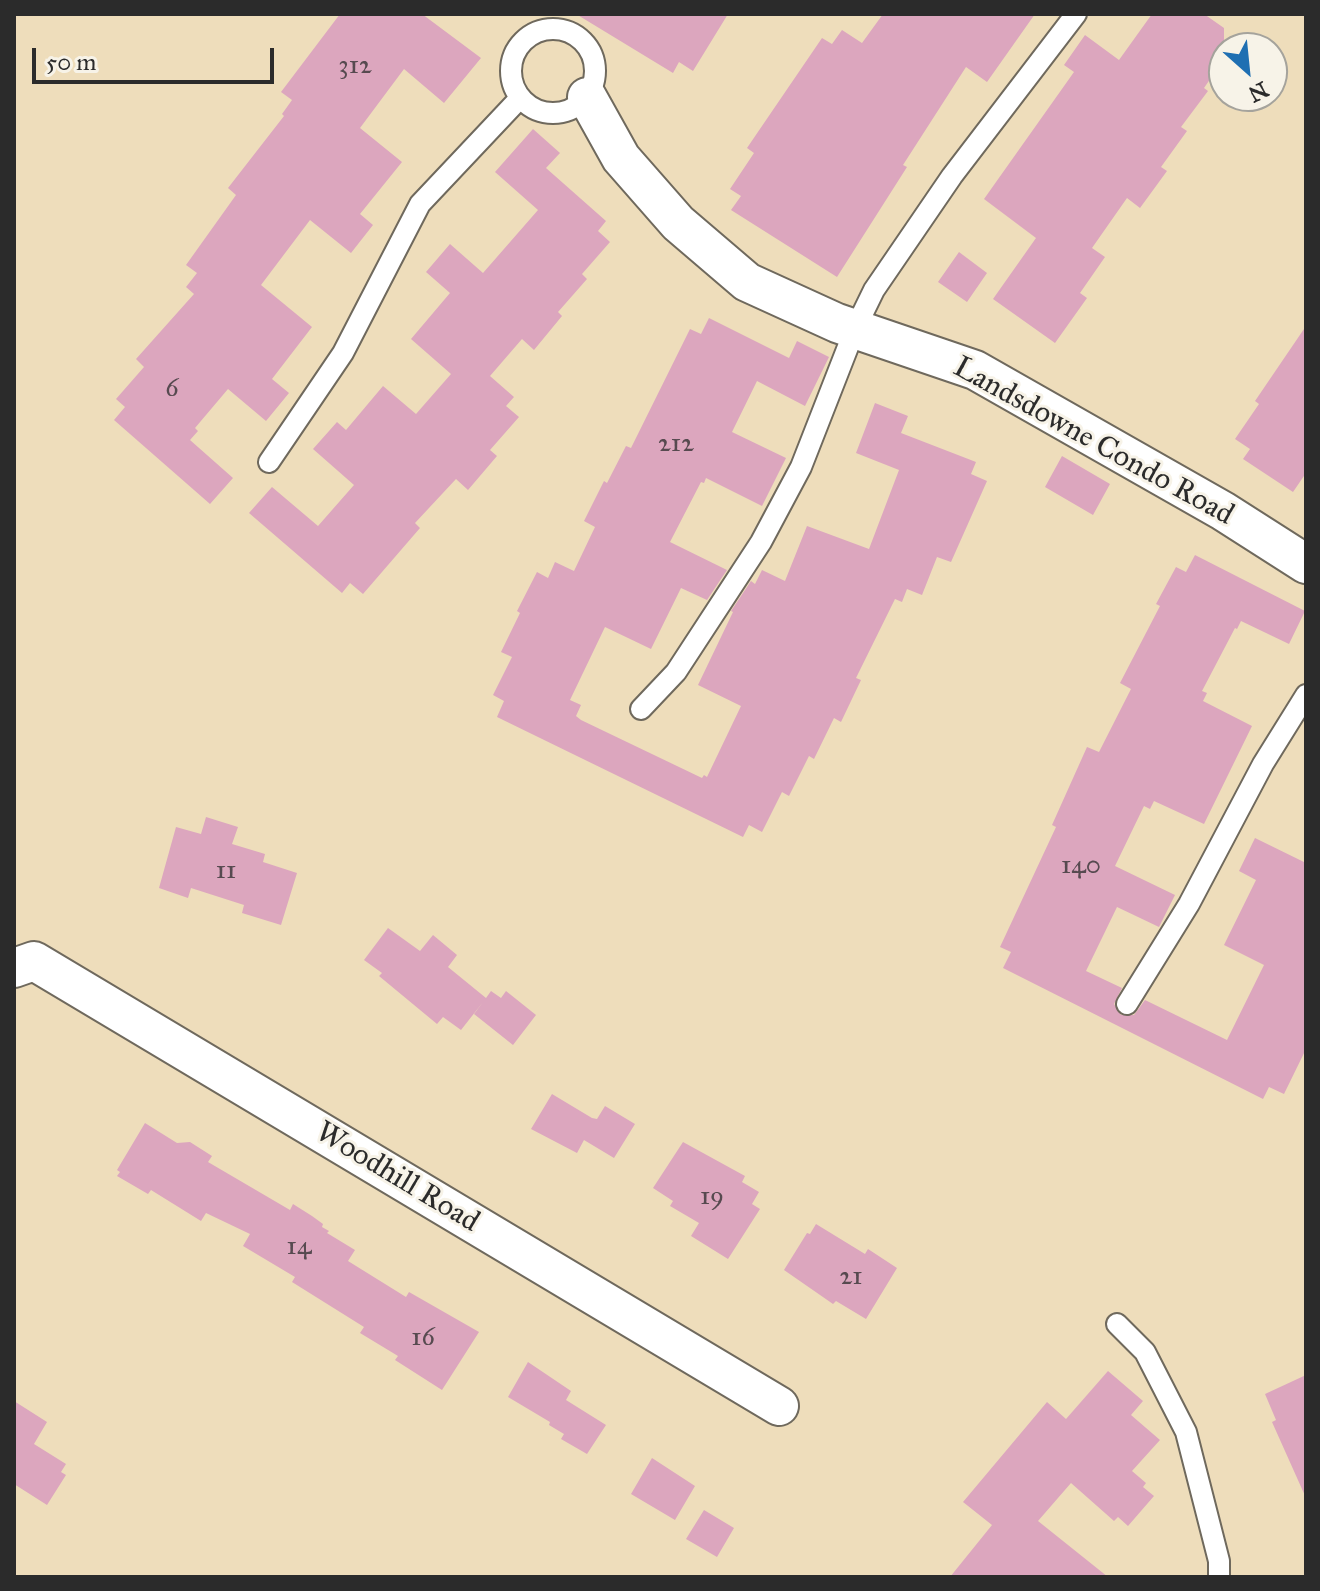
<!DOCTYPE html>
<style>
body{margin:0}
#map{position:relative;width:1320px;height:1591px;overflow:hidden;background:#edb;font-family:"IM FELL Great Primer",serif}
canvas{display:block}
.frame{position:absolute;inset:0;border:16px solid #2b2b2b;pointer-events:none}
.north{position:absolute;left:1208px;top:32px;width:80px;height:80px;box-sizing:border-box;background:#f7f3e8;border:2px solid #a5a39c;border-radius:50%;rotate:153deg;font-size:22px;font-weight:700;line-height:32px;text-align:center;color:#2b2b2b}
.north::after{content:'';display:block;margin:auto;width:28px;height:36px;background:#1f6fb2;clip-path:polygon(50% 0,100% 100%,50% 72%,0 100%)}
.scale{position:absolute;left:32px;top:48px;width:242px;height:36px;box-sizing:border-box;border:4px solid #2b2b2b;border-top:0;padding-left:10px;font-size:24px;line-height:28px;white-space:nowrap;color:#2b2b2b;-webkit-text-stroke:6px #f7f3e8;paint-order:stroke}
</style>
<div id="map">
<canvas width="1320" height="1591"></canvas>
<div class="frame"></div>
<div class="north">N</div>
<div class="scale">50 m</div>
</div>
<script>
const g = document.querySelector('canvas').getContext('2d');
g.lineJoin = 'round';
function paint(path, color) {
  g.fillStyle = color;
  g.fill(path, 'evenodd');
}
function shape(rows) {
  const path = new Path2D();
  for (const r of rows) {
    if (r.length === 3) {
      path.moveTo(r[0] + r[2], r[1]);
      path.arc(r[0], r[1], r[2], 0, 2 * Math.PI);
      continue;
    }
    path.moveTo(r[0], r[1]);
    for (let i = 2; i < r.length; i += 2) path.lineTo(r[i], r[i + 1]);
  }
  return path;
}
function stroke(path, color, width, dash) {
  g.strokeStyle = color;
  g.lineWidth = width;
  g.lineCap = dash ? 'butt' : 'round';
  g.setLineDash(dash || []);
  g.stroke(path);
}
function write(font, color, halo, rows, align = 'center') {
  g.font = font + ' "IM FELL Great Primer",serif';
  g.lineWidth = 6;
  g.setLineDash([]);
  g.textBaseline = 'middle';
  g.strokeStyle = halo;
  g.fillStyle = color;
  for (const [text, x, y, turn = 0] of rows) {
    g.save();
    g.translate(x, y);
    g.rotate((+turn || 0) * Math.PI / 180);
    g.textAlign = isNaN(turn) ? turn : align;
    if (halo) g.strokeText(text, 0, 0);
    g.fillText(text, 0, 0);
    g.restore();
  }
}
paint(shape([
 [340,14,422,14,481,58,444,103,404,69,360,128,402,162,360,214,373,225,351,253,310,220,261,285,312,327,272,379,289,393,266,421,228,389,195,428,198,431,190,440,233,478,210,504,114,420,125,407,116,399,144,367,136,359,194,294,186,287,197,273,186,265,236,195,228,188,284,116,282,114,292,100,281,92],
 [576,14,728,14,693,71,679,62,673,73],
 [883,14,1035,14,987,82,966,67,903,165,907,167,837,277,731,210,741,196,730,189,754,153,747,148,822,38,832,44,842,30,862,43],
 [1152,14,1204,14,1224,28,1224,59,1204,88,1208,91,1181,127,1187,131,1161,167,1167,171,1140,208,1127,198,1092,248,1105,257,1080,293,1087,298,1055,343,993,299,1036,238,984,199,1074,72,1064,65,1085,35,1119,60],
 [533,129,560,153,546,168,606,221,598,231,610,242,582,274,587,279,558,312,562,316,534,350,522,339,490,376,514,397,506,406,519,417,490,450,497,456,468,490,456,479,415,523,420,528,363,594,350,583,342,593,249,513,272,487,318,526,354,485,313,449,337,422,346,430,383,386,416,414,451,374,411,339,450,293,426,272,450,244,483,273,538,210,495,172],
 [959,252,987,273,967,302,938,282],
 [709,318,789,358,797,341,829,357,805,406,757,381,732,432,786,458,762,506,706,478,704,483,701,482,670,542,727,570,707,600,681,588,651,649,605,627,570,700,581,705,576,716,581,720,702,778,704,775,707,777,741,706,698,685,733,612,731,611,751,581,755,584,762,570,785,581,807,526,869,549,899,470,856,453,875,403,908,416,901,433,976,462,971,474,987,481,951,562,937,557,922,595,907,589,902,602,895,599,856,678,861,680,841,722,834,718,814,759,809,756,789,796,782,792,762,832,749,825,743,837,497,717,504,701,493,695,512,657,501,652,520,613,517,611,537,572,548,578,555,562,574,571,595,527,584,521,604,481,607,483,626,446,631,448,690,329,701,334],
 [1306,326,1306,473,1293,492,1243,459,1250,449,1235,439,1259,404,1255,401],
 [1062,456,1110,484,1093,515,1045,487],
 [1195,555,1305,611,1289,644,1241,621,1237,629,1235,628,1202,691,1207,693,1203,701,1252,726,1204,824,1154,801,1150,809,1144,806,1115,866,1175,895,1159,927,1117,907,1086,971,1122,988,1114,1004,1121,1015,1134,1015,1145,1000,1227,1040,1264,965,1224,945,1256,880,1239,871,1255,838,1306,863,1306,1049,1284,1094,1269,1087,1263,1099,1003,968,1011,952,1000,947,1056,827,1052,825,1087,747,1099,752,1131,689,1120,683,1160,606,1156,604,1176,567,1186,572],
 [206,817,238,827,232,844,265,854,263,862,297,873,281,925,242,913,244,905,191,888,188,898,159,888,176,827,201,834],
 [388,928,420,951,433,935,457,955,448,967,486,998,491,991,501,998,506,991,536,1015,513,1045,474,1014,483,1002,461,1030,443,1017,437,1024,379,976,382,973,364,960],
 [552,1094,592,1118,597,1119,605,1106,635,1124,614,1158,584,1140,577,1153,531,1129],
 [145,1123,177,1143,190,1142,212,1156,208,1162,290,1210,293,1204,312,1216,323,1224,322,1227,329,1231,327,1233,355,1250,348,1261,406,1297,409,1292,479,1332,442,1390,395,1360,398,1356,360,1333,364,1327,292,1282,295,1277,243,1246,250,1234,206,1213,201,1221,151,1190,148,1194,117,1176,120,1172,117,1170],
 [683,1142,745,1176,742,1182,759,1192,752,1204,760,1209,728,1259,691,1236,699,1223,670,1206,673,1201,653,1188],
 [816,1224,865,1254,868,1249,897,1268,866,1319,836,1301,833,1304,784,1270,807,1233,810,1234],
 [528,1362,571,1391,566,1400,606,1425,587,1454,561,1439,564,1434,549,1425,550,1422,508,1397],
 [1108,1371,1143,1401,1131,1415,1160,1440,1132,1471,1146,1483,1143,1487,1154,1496,1128,1526,1118,1517,1114,1521,1071,1483,1038,1521,1108,1577,950,1577,992,1525,963,1502,1047,1402,1066,1419],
 [1306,1375,1306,1498,1272,1422,1276,1420,1265,1394],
 [14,1401,47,1422,34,1444,66,1464,61,1472,66,1475,47,1505,14,1484],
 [652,1458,695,1486,675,1520,631,1494],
 [704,1510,734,1528,717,1557,686,1539]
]), '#dca6be');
const service = shape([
 [553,71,42],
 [269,462,343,353,420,204,520,98],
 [641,709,676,672,761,542,801,467,855,329,874,290,952,176,1076,14],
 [1127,1004,1189,904,1263,764,1306,695],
 [1117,1324,1145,1352,1186,1432,1219,1561,1219,1577]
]);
const minor = shape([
 [587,97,621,158,678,223,747,282,837,323,975,370,1223,511,1306,564],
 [14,968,34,961,779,1406]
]);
stroke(service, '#6f695d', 24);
stroke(minor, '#6f695d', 42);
stroke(service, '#fff', 20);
stroke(minor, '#fff', 38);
write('26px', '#574a50', null, [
 ["312",355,67],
 ["6",172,390],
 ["212",676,445],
 ["140",1081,867],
 ["11",226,872],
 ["19",712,1198],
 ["14",299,1248],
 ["21",851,1278],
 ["16",423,1339]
]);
write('30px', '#2b2b2b', '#f7f3e8', [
 ["Landsdowne Condo Road",1093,442,29],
 ["Woodhill Road",397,1178,31]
]);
</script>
